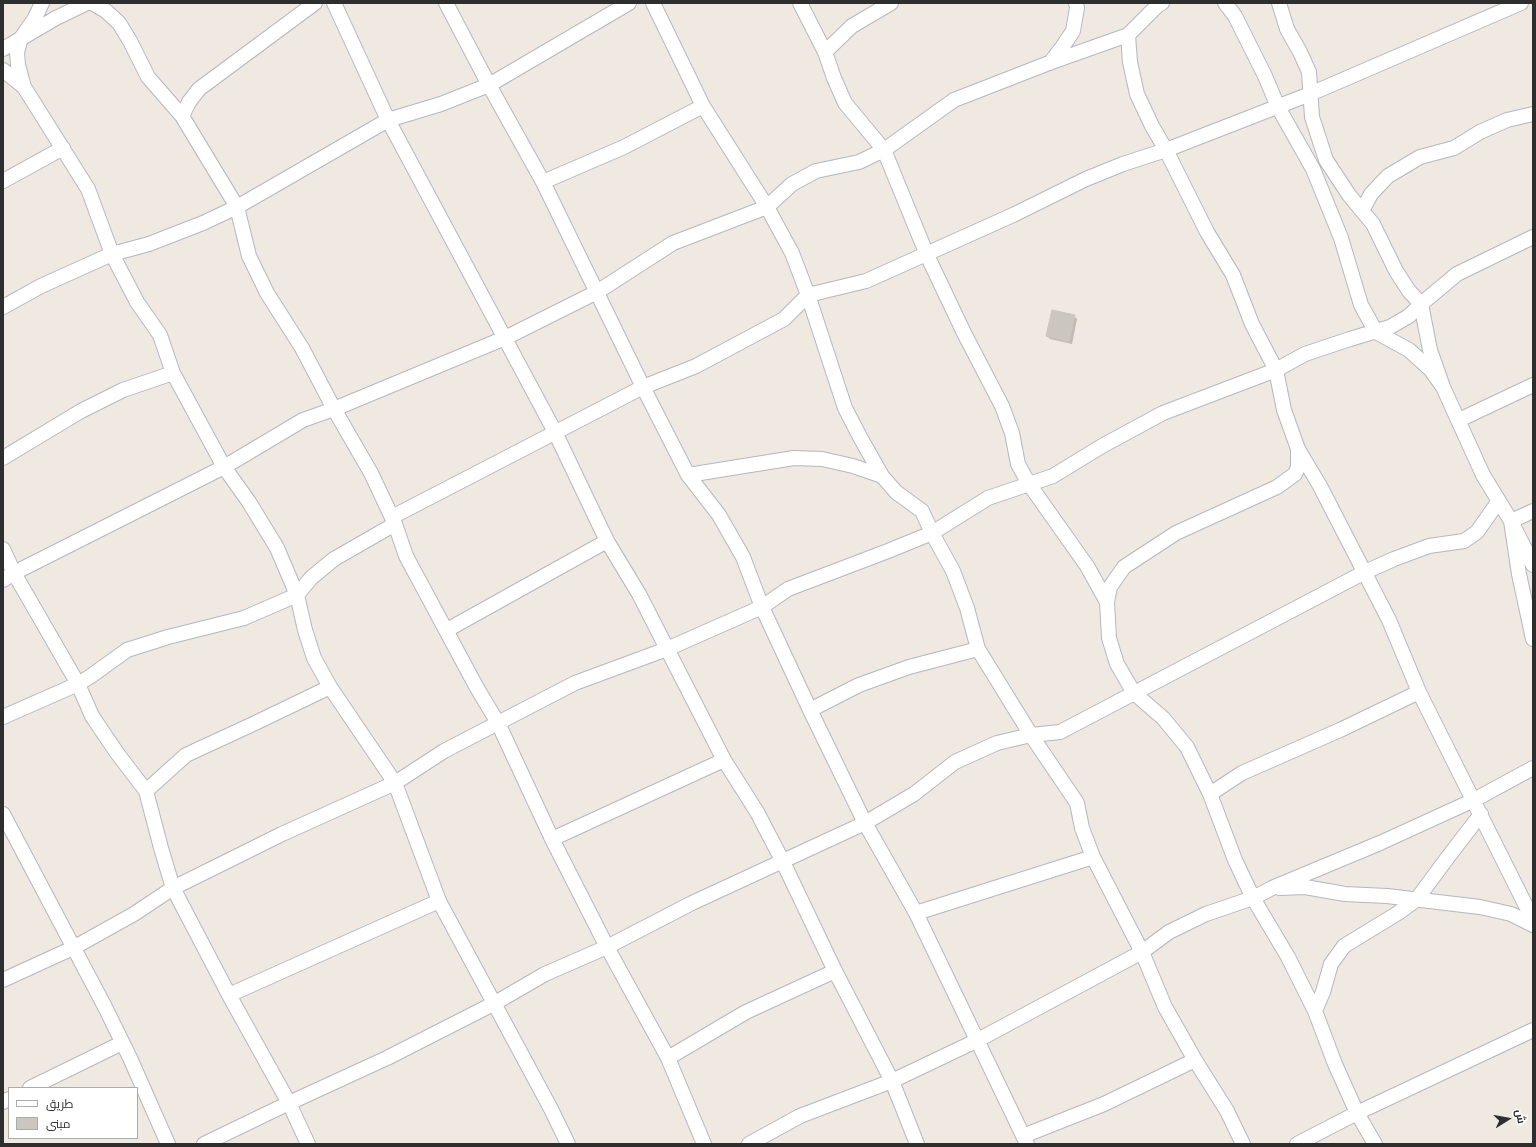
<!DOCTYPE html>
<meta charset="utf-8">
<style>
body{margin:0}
#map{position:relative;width:1536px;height:1147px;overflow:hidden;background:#efe9e1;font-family:"Varela Round",Cairo,sans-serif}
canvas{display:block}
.frame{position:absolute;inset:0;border:4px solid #2e2e2e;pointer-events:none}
.legend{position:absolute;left:8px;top:1087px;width:130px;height:52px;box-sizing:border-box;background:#fff;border:1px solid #ababab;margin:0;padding:5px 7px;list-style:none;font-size:12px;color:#2e2e2e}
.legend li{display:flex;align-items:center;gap:8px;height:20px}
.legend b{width:20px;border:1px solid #ababab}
.north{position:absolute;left:1488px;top:1099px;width:40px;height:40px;-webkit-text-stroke:3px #fff;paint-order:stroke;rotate:79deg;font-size:11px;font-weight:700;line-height:16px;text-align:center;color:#2e2e2e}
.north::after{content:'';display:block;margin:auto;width:14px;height:18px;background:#2e2e2e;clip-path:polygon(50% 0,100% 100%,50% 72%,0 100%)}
</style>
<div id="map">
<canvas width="1536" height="1147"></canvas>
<div class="frame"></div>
<ul class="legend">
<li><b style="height:5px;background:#fff"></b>طريق</li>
<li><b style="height:11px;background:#cbc7bf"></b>مبنى</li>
</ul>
<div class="north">ش</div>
</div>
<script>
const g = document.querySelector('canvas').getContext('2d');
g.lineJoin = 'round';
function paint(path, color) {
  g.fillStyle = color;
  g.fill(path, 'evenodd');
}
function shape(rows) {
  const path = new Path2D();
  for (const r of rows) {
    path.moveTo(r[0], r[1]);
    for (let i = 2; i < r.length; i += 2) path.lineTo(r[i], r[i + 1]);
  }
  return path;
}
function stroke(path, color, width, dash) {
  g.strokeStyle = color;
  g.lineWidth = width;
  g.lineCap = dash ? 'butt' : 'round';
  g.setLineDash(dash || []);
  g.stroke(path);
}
paint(shape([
 [1074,316,1077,319,1072,344,1050,339,1047,336]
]), '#0003');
const building = shape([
 [1052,310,1075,315,1069,342,1046,336,1052,310]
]);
paint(building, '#cbc7bf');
stroke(building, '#cbc5ba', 1);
const minor = shape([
 [92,3,106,11,119,23,130,41,148,77,182,116,237,207,249,256,267,293,302,348,334,409,371,473,395,524,406,556,477,688,498,723,552,839,607,947,668,1058,704,1144],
 [334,3,388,120,555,432,607,541,639,594,724,760,757,812,783,862,835,971,892,1081,917,1144],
 [446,3,489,85,543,182,643,387,688,475,719,515,743,557,762,607,810,710,865,823,916,913,1027,1144],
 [653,3,703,106,767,207,792,253,808,295,845,408,860,437,882,476,896,492,922,511,932,533,953,571,967,608,978,649,1031,735,1077,803,1082,828,1093,857,1142,952,1165,1007,1195,1060,1227,1111,1243,1144],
 [800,3,825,52,834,78,845,103,884,150,927,255,964,333,1002,406,1012,433,1018,464,1029,484,1087,566,1107,602,1109,638,1117,664,1134,693,1163,718,1187,747,1210,794,1235,860,1253,898,1288,957,1315,1011,1335,1064,1357,1113,1375,1144],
 [1225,3,1235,16,1265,76,1278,107,1313,169,1341,238,1361,305,1376,332,1409,350,1430,369,1443,387],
 [1128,35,1130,62,1137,94,1152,126,1166,150,1207,232,1233,275,1252,324,1276,370,1284,410,1298,449,1320,486,1389,620,1419,692,1533,920],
 [3,49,56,18,87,3],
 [825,52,852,26,891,3],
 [1050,63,1063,46,1073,31,1077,8,1076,3],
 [3,70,24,87,88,189,112,254,137,302,160,335,173,373,224,467,249,502,277,548,297,595,305,630,314,658,330,687,395,783,439,901,551,1109,568,1144],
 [24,87,18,65,17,52,21,38,35,18,42,3],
 [182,116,189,102,199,89,315,3],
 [3,181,63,148],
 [543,182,624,147,703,106],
 [1362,211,1371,194,1388,176,1420,157,1454,148,1480,132,1507,120,1533,114],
 [1533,237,1457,274,1421,304,1430,350,1443,387,1483,475,1511,521,1533,565],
 [3,307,41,286,112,254,149,244,203,223,237,207,388,120,441,104,489,85,629,3],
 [1459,420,1533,385],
 [3,458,81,411,123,390,173,373],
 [688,475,794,458,822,459,853,466,882,476],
 [1533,511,1511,521,1519,574,1533,639],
 [392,517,643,387,696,366,784,319,808,295,866,281,1013,215,1086,179,1123,164,1166,150,1310,94,1521,3],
 [3,549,14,573,78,684,92,716,117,753,146,791,161,848,173,888,229,995,289,1103,308,1144],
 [3,580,14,573,224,467,303,420,334,409,505,338,597,292,673,243,767,207,792,184,816,171,859,162,884,150,954,100,1049,63,1128,35,1157,6,1162,3],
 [1107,602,1110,587,1124,567,1176,533,1277,487,1295,474,1298,467,1298,449],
 [447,630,607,541],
 [810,710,859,685,909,667,978,649],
 [3,717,78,684,91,676,127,650,168,637,244,618,297,595,311,578,334,559,395,524],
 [146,791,186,755,251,725,330,687],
 [1210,794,1242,773,1340,730,1419,692],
 [3,814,105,1007,130,1058,168,1144],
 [552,839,724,760],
 [1280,888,1305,887,1345,894,1387,896,1480,907,1511,914,1533,925],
 [916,913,1093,857],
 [3,980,73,948,134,914,173,888,282,834,395,783,444,751,575,683,667,649,762,607,788,589,888,551,932,533,988,498,1053,476,1102,446,1163,413,1276,370,1305,354,1350,339,1390,327,1409,316,1421,304,1409,291,1396,271,1373,224,1349,195,1326,160,1312,117,1309,72,1300,52,1287,29,1279,3],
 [229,995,439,901],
 [1315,1011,1323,992,1331,964,1344,946,1398,913,1417,899,1448,857,1481,814],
 [668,1058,746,1012,835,971],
 [30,1088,122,1043],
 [3,1102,9,1099],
 [1023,1136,1104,1104,1195,1060],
 [204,1144,289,1103,387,1058,495,1003,545,974,607,947,692,903,865,823,914,794,955,762,997,743,1031,735,1060,732,1365,572,1394,559,1429,546,1464,541,1477,532,1498,502],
 [749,1144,800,1116,892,1081,978,1040,1142,952,1169,932,1206,914,1253,898,1272,888,1380,843,1474,800,1533,768],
 [1297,1144,1357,1113,1533,1030]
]);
stroke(minor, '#b4b7c1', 16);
stroke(minor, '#fff', 14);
</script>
